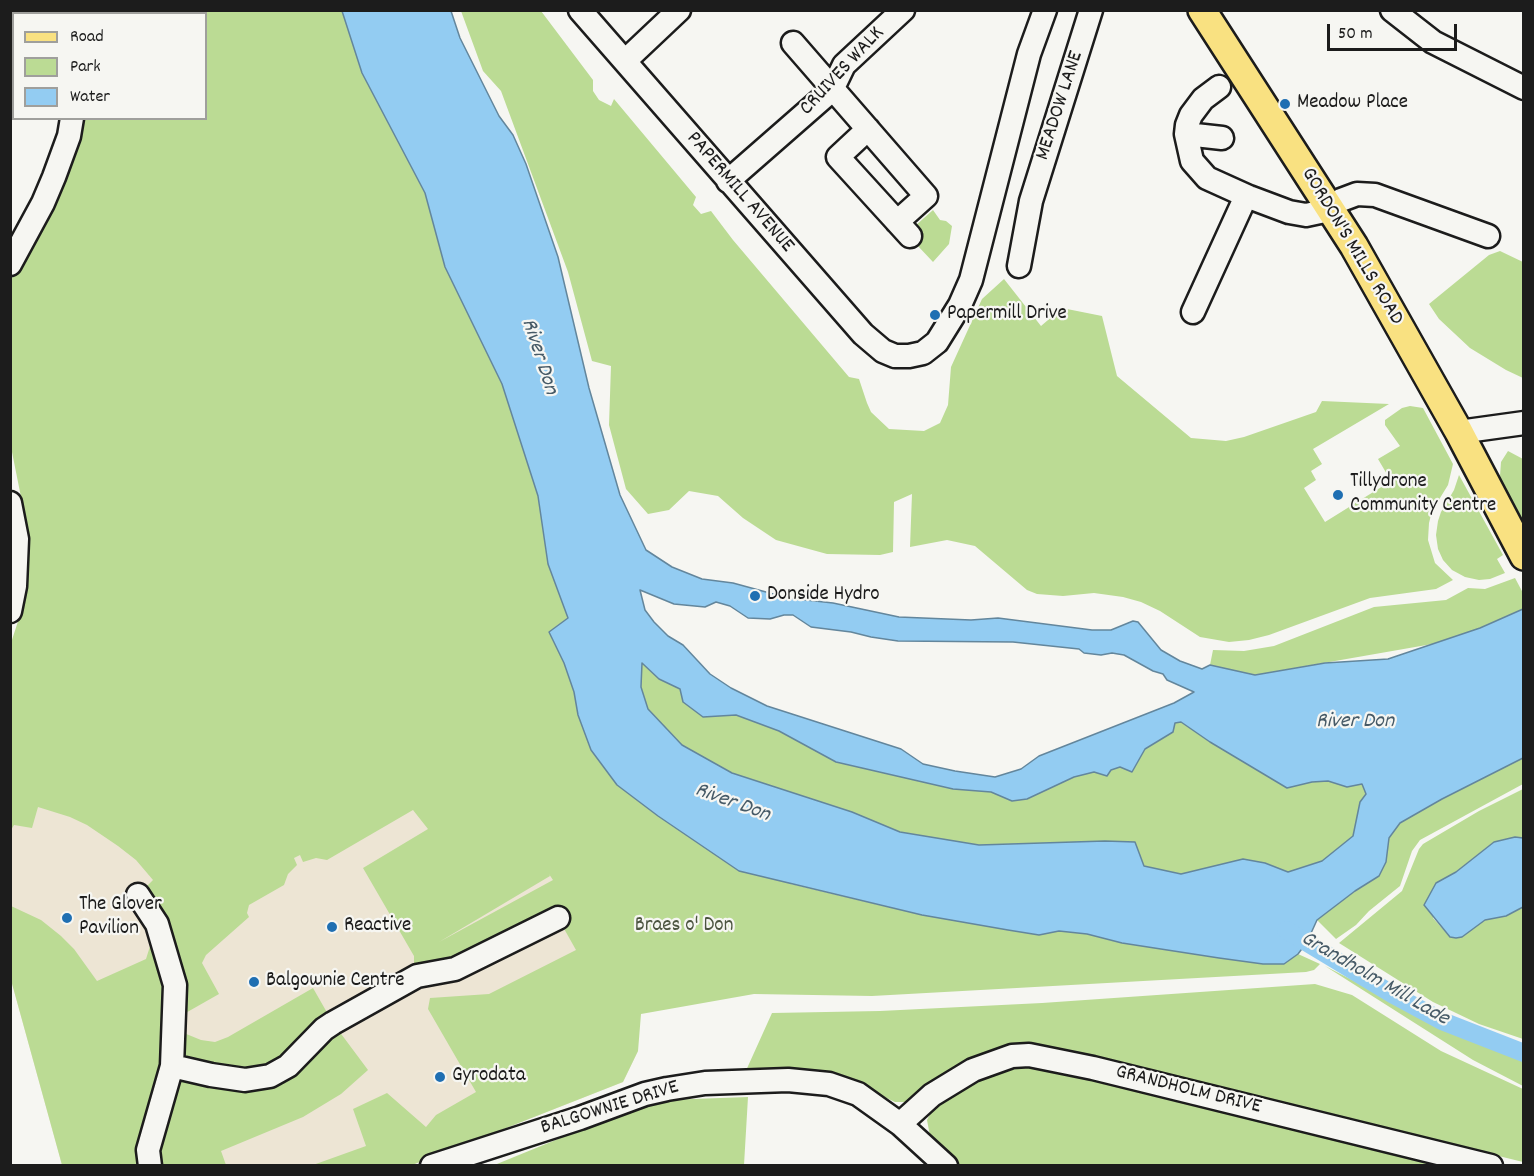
<!DOCTYPE html>
<style>
body{margin:0}
#map{position:relative;width:1534px;height:1176px;overflow:hidden;background:#f6f6f2;font-family:Dekko,sans-serif}
canvas{display:block}
.frame{position:absolute;inset:0;border:12px solid #1c1c1c;pointer-events:none}
.legend{position:absolute;left:12px;top:12px;width:195px;height:108px;box-sizing:border-box;background:#f6f6f2;border:2px solid #9f9f9c;margin:0;padding:8px 10px;list-style:none;font-size:18px;color:#1c1c1c}
.legend li{display:flex;align-items:center;gap:12px;height:30px}
.legend b{width:30px;border:2px solid #9f9f9c}
.scale{position:absolute;left:1327px;top:24px;width:130px;height:27px;box-sizing:border-box;border:3px solid #1c1c1c;border-top:0;padding-left:8px;font-size:18px;line-height:21px;white-space:nowrap;color:#1c1c1c;-webkit-text-stroke:4px #f6f6f2;paint-order:stroke}
</style>
<div id="map">
<canvas width="1534" height="1176"></canvas>
<div class="frame"></div>
<ul class="legend">
<li><b style="height:8px;background:#f9e181"></b>Road</li>
<li><b style="height:16px;background:#bbdb94"></b>Park</li>
<li><b style="height:16px;background:#93ccf2"></b>Water</li>
</ul>
<div class="scale">50 m</div>
</div>
<script>
const g = document.querySelector('canvas').getContext('2d');
g.lineJoin = 'round';
function paint(path, color) {
  g.fillStyle = color;
  g.fill(path, 'evenodd');
}
function shape(rows) {
  const path = new Path2D();
  for (const r of rows) {
    path.moveTo(r[0], r[1]);
    for (let i = 2; i < r.length; i += 2) path.lineTo(r[i], r[i + 1]);
  }
  return path;
}
function stroke(path, color, width, dash) {
  g.strokeStyle = color;
  g.lineWidth = width;
  g.lineCap = dash ? 'butt' : 'round';
  g.setLineDash(dash || []);
  g.stroke(path);
}
function write(font, color, halo, rows, align = 'center') {
  g.font = font + ' Dekko,sans-serif';
  g.lineWidth = 4.5;
  g.setLineDash([]);
  g.textBaseline = 'middle';
  g.strokeStyle = halo;
  g.fillStyle = color;
  for (const [text, x, y, turn = 0] of rows) {
    g.save();
    g.translate(x, y);
    g.rotate((+turn || 0) * Math.PI / 180);
    g.textAlign = isNaN(turn) ? turn : align;
    if (halo) g.strokeText(text, 0, 0);
    g.fillText(text, 0, 0);
    g.restore();
  }
}
paint(shape([
 [483,707,638,1051,623,1082,412,1165,62,1165,11,980,10,766]
]), '#ede5d4');
paint(shape([
 [87,11,342,11,362,73,425,193,445,267,502,384,538,496,548,564,568,618,549,632,564,663,574,692,578,715,791,884,922,915,1039,935,1059,931,1087,934,1122,943,1219,958,1284,964,1298,954,1320,964,1314,970,1306,972,872,996,754,994,641,1014,638,1051,623,1082,412,1165,313,1165,366,1146,353,1109,387,1093,426,1127,436,1115,476,1092,428,1009,430,998,489,994,576,950,558,918,449,961,414,971,414,956,363,868,428,829,413,810,327,860,316,858,303,862,300,855,294,858,297,865,288,874,284,885,249,905,247,913,249,917,206,955,202,963,219,994,175,1019,174,1029,201,1040,215,1042,228,1037,313,988,333,1023,368,1070,341,1094,303,1117,221,1151,226,1165,62,1165,11,980,11,906,41,920,61,936,74,949,97,981,146,959,157,924,138,895,153,880,136,860,118,846,87,825,70,817,38,807,32,828,14,825,11,830,10,646,22,609,24,512,11,447,11,280,51,209,81,119,206,118,206,14,87,13],
 [549,874,553,880,439,942,550,876],
 [461,11,541,11,593,80,593,91,599,100,611,106,614,99,696,197,693,205,701,214,711,211,733,240,849,377,859,379,867,403,871,412,889,429,924,431,940,423,948,405,951,367,982,299,1004,279,1041,326,1062,308,1102,316,1117,376,1191,438,1226,441,1244,437,1316,412,1322,401,1389,404,1313,449,1322,464,1311,471,1316,480,1304,488,1325,522,1391,481,1378,459,1400,446,1385,425,1385,420,1402,408,1410,406,1423,408,1453,464,1448,485,1432,511,1429,523,1428,540,1435,563,1453,580,1436,589,1370,598,1269,635,1249,640,1229,642,1200,637,1160,611,1141,602,1123,597,1094,593,1063,596,1037,594,1027,590,975,546,947,540,910,547,912,494,894,502,893,552,880,555,827,554,776,540,743,518,718,496,689,491,669,510,648,514,626,489,609,425,611,366,592,361,568,272,501,91,483,71],
 [933,210,940,220,946,221,952,226,949,244,933,262,917,245,923,239,915,226],
 [1500,251,1523,262,1523,378,1506,370,1470,348,1439,319,1429,304,1489,255],
 [1508,451,1523,459,1523,524,1505,492,1500,476,1501,462],
 [1459,475,1503,555,1497,559,1505,573,1490,579,1479,580,1465,577,1452,570,1443,560,1438,549,1436,535,1438,521,1441,512,1454,490],
 [1515,578,1523,593,1523,609,1487,626,1438,643,1255,675,1210,665,1213,650,1244,651,1274,646,1374,607,1446,600,1468,588,1485,589],
 [642,663,659,679,680,689,703,717,736,715,779,731,972,789,991,792,1012,801,1027,799,1074,777,1094,771,1107,776,1111,770,1120,767,1132,772,1145,749,1172,732,1175,723,1181,721,1210,742,1287,788,1312,782,1328,781,1347,787,1362,784,1366,794,1360,802,1353,836,1322,861,1288,872,1265,863,1243,859,1181,874,1144,866,1134,842,1105,841,979,845,900,832,852,812,732,773,682,745,648,709,641,687],
 [1523,758,1523,784,1420,840,1412,851,1400,886,1369,911,1356,925,1336,939,1317,920,1355,891,1379,876,1385,862,1389,838,1400,823,1442,799],
 [1523,789,1523,838,1515,837,1494,842,1456,872,1436,883,1433,918,1450,937,1456,938,1485,920,1506,916,1523,907,1523,1039,1479,1024,1433,1002,1339,943,1402,891,1419,849,1423,844,1479,811],
 [1325,966,1442,1026,1523,1060,1523,1086,1473,1060],
 [1315,984,1352,995,1441,1051,1523,1089,1523,1162,1098,1057,1047,1046,1032,1045,908,1102,895,1102,878,1094,875,1097,744,1075,772,1013,880,1011,1042,1003],
 [1030,1063,1461,1165,960,1165,930,1136,927,1120,933,1108,953,1092,1001,1069],
 [748,1097,744,1165,492,1166,585,1128,665,1100]
]), '#bbdb94');
const water = shape([
 [342,11,451,11,460,38,499,116,513,135,526,164,558,257,589,388,620,495,646,550,672,567,702,579,733,583,788,598,833,603,899,617,971,620,998,618,1092,630,1111,630,1133,621,1138,622,1161,650,1180,661,1202,669,1210,665,1255,675,1325,663,1388,659,1480,628,1523,609,1523,758,1442,799,1400,823,1389,838,1386,862,1379,876,1355,891,1317,920,1307,942,1298,954,1284,964,1263,964,1219,958,1122,943,1087,934,1059,931,1039,935,1008,930,922,915,739,871,658,816,617,785,591,750,578,715,574,692,564,663,549,632,568,618,548,564,538,496,502,384,445,267,425,193,362,73,342,11],
 [640,590,674,604,705,607,716,602,730,606,748,618,770,619,784,615,793,615,811,627,851,632,871,637,898,641,1013,642,1079,649,1084,653,1101,655,1112,653,1124,655,1153,671,1163,674,1167,680,1194,692,1174,703,1039,756,1021,769,995,777,955,771,923,764,901,749,767,706,731,688,710,674,683,645,668,636,654,622,645,610,640,590],
 [642,663,659,679,680,689,683,702,703,717,736,715,779,731,836,762,953,789,991,792,1012,801,1027,799,1074,777,1094,772,1107,776,1111,770,1120,767,1132,772,1145,749,1173,732,1175,723,1181,722,1210,742,1287,788,1312,782,1328,781,1347,787,1362,784,1366,794,1360,802,1353,836,1322,861,1288,872,1265,863,1243,859,1181,874,1144,866,1135,842,1105,841,979,845,900,832,852,812,732,773,682,745,648,709,641,687,642,663],
 [1515,837,1523,838,1523,907,1506,916,1485,920,1462,937,1456,938,1450,937,1424,905,1436,883,1456,872,1494,842,1515,837]
]);
paint(water, '#93ccf2');
stroke(water, '#63869c', 1.5);
stroke(shape([
 [1286,930,1392,994,1442,1021,1524,1053]
]), '#93ccf2', 18);
const minor = shape([
 [580,10,863,334,883,351,895,356,909,356,923,353,937,342,960,305,971,280,1029,54,1045,10],
 [1392,10,1433,42,1524,88],
 [78,14,78,10],
 [793,43,926,196,897,222],
 [625,61,679,10],
 [1219,87,1203,99,1191,115,1187,125,1186,134,1192,161,1207,178,1249,197,1289,212,1306,215,1320,212,1341,200,1357,194,1375,195,1488,236],
 [868,129,838,157,910,236],
 [1186,134,1222,138],
 [728,181,832,90,844,65,903,10],
 [10,264,43,203,54,177,69,136,72,118],
 [1019,266,1031,201,1091,10],
 [1193,312,1246,196],
 [1459,432,1524,423],
 [10,503,17,539,15,586,10,611],
 [138,895,157,924,175,985,172,1066,148,1150,150,1166],
 [172,1066,211,1075,245,1080,270,1076,288,1066,324,1029,333,1023,417,976,455,969,558,918],
 [900,1124,932,1095,973,1070,1012,1056,1029,1055,1093,1068,1491,1166],
 [432,1166,580,1118,645,1094,667,1089,705,1083,788,1080,829,1084,858,1094,900,1124,946,1166]
]);
const major = shape([
 [1202,10,1354,246,1459,432,1524,556]
]);
stroke(minor, '#1c1c1c', 27);
stroke(major, '#1c1c1c', 32);
stroke(minor, '#f6f6f2', 22);
stroke(major, '#f9e181', 27);
for (const [x, y, r, color] of [
 [1285,104,6,"#1f6fb2"],
 [935,315,6,"#1f6fb2"],
 [1338,495,6,"#1f6fb2"],
 [755,596,6,"#1f6fb2"],
 [67,918,6,"#1f6fb2"],
 [332,927,6,"#1f6fb2"],
 [254,982,6,"#1f6fb2"],
 [440,1077,6,"#1f6fb2"]
]) {
  const dot = new Path2D();
  dot.arc(x, y, r, 0, 2 * Math.PI);
  g.fillStyle = color;
  g.fill(dot);
  stroke(dot, '#f6f6f2', 2);
}
write('21px', '#1c1c1c', '#f6f6f2', [
 ["CRUIVES WALK",843,72,-47],
 ["MEADOW LANE",1061,106,-72],
 ["PAPERMILL AVENUE",739,193,49],
 ["GORDON'S MILLS ROAD",1351,247,59],
 ["GRANDHOLM DRIVE",1188,1091,14],
 ["BALGOWNIE DRIVE",610,1109,-17]
]);
write('21px', '#1c1c1c', '#f6f6f2', [
 ["Meadow Place",1297,104],
 ["Papermill Drive",947,315],
 ["Tillydrone",1350,483],
 ["Community Centre",1350,507],
 ["Donside Hydro",767,596],
 ["The Glover",79,906],
 ["Pavilion",79,930],
 ["Reactive",344,927],
 ["Balgownie Centre",266,982],
 ["Gyrodata",452,1077]
], 'left');
write('21px', '#4c5540', '#f6f6f2', [
 ["Braes o' Don",684,927]
]);
write('italic 22px', '#465a67', '#f6f6f2', [
 ["River Don",538,357,72],
 ["River Don",1355,723],
 ["River Don",732,804,20],
 ["Grandholm Mill Lade",1374,980,30]
]);
</script>
